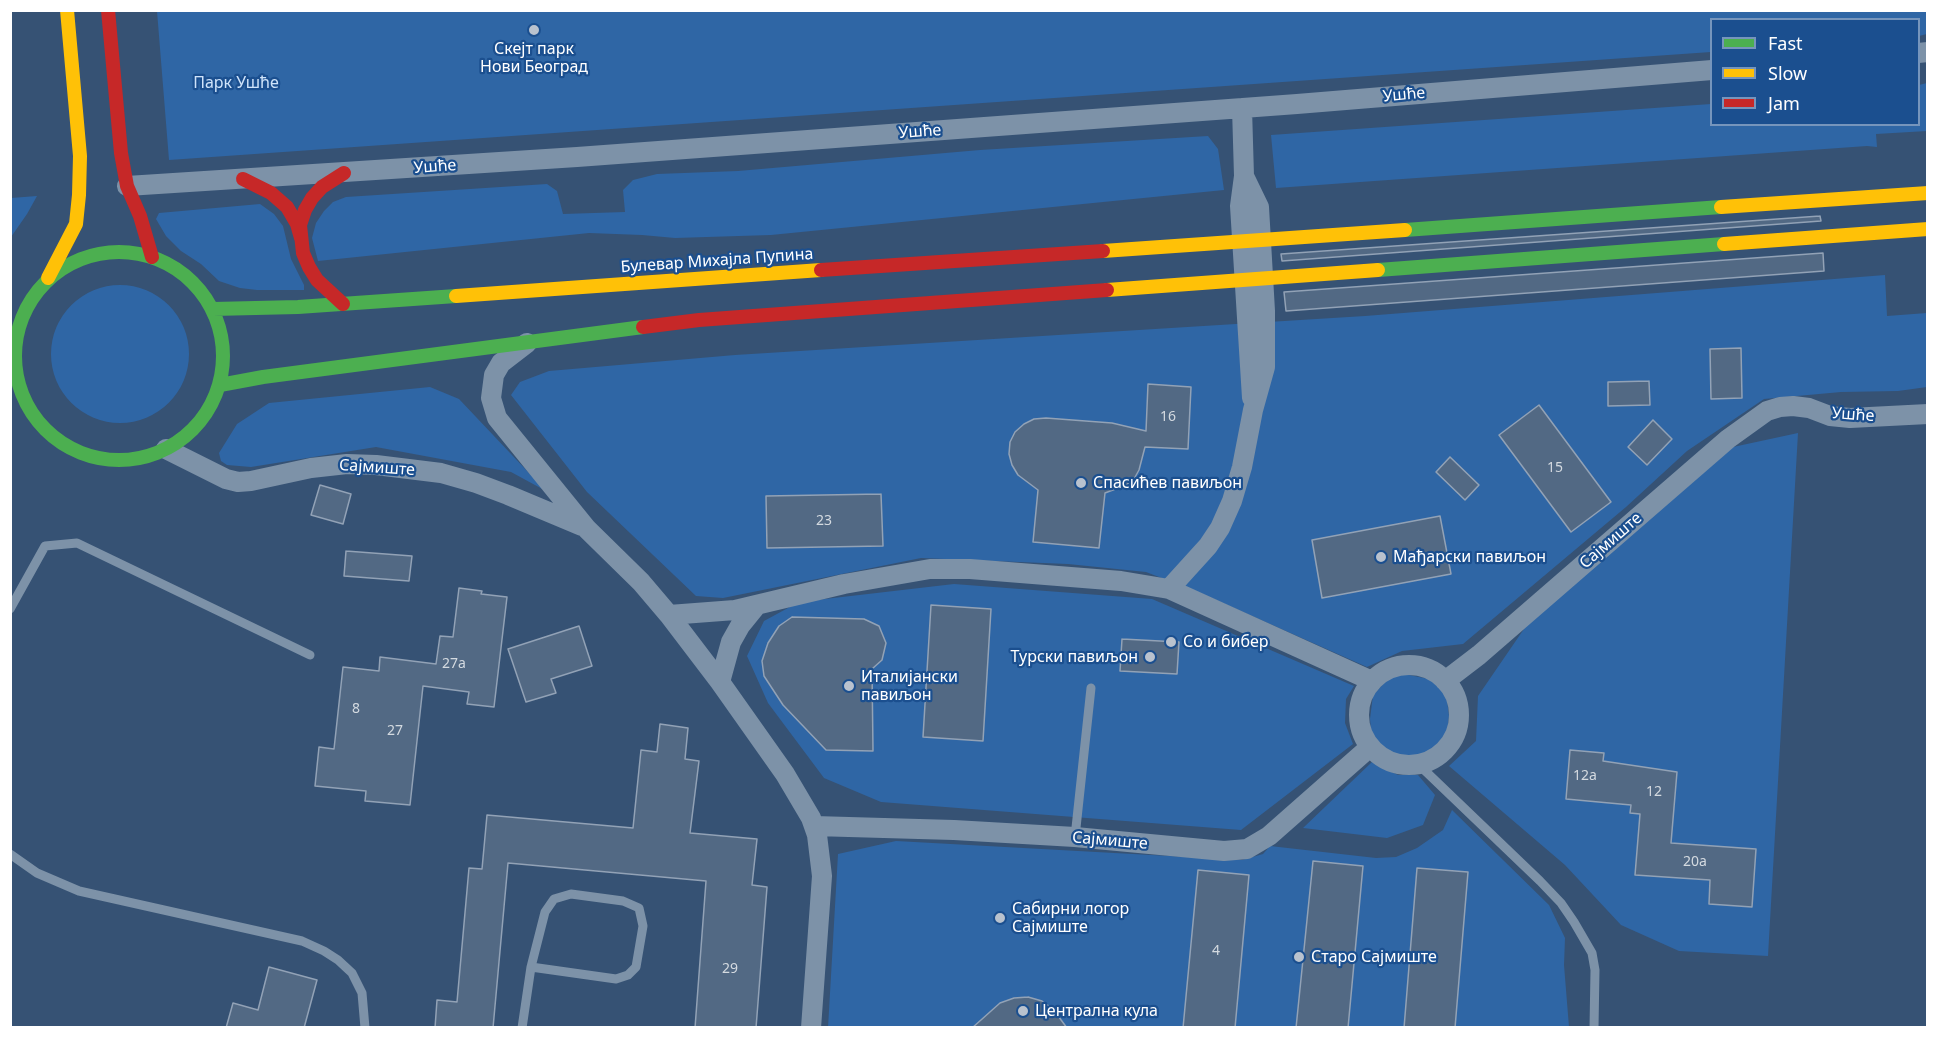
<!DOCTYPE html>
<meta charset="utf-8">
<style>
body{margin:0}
#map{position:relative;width:1938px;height:1038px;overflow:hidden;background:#365274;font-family:"Noto Sans",sans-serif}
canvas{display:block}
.frame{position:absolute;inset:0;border:12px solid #fff;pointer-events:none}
.legend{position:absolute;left:1710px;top:18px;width:210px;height:108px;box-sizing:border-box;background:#1b4f8f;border:2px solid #7695bc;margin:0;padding:8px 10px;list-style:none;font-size:18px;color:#fff}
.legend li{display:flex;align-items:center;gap:12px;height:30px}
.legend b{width:30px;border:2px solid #7695bc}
</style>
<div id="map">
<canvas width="1938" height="1038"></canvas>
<div class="frame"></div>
<ul class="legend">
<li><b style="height:8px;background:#4caf50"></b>Fast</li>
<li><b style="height:8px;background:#ffc107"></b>Slow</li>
<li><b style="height:8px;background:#c62828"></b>Jam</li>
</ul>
</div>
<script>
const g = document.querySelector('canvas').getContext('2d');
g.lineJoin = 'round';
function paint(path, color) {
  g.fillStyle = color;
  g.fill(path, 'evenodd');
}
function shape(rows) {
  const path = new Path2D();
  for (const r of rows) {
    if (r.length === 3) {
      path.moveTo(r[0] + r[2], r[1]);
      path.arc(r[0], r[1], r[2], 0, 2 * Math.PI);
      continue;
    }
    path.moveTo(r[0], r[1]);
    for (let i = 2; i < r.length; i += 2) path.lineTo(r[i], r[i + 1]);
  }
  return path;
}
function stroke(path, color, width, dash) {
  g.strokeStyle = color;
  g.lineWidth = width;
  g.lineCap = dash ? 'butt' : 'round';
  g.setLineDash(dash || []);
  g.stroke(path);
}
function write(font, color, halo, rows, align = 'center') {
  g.font = font + ' "Noto Sans",sans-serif';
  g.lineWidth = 4.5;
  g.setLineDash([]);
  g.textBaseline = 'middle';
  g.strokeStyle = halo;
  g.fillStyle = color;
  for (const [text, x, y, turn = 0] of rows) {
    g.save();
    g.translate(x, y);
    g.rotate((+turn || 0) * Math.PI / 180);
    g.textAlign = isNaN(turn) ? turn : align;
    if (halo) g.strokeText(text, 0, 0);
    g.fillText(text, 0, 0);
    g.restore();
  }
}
paint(shape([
 [1927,10,1927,34,1919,36,1918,20,1712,20,1711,52,169,160,157,11],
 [1927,83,1927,131,1876,134,1877,147,1867,146,1276,188,1271,135,1711,104,1712,124,1918,124,1919,85],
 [1208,136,1218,149,1224,190,771,235,675,238,642,235,589,233,318,261,312,238,316,223,324,211,333,202,346,197,547,184,557,191,563,214,625,212,623,190,633,180,657,174,738,171,980,150],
 [37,196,27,214,11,237,11,198],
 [260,204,274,214,283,226,291,259,304,285,304,290,257,290,240,288,219,281,201,264,181,251,166,236,156,219,159,213],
 [1885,275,1887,316,1927,313,1927,387,1898,391,1841,392,1764,399,1687,451,1626,507,1463,644,1402,651,1367,667,1198,592,1146,572,1068,564,921,558,723,598,696,596,587,492,511,395,520,382,549,371,735,355,1365,316],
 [120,354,69],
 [430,387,459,399,546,491,511,472,376,447,251,467,227,465,221,461,219,453,237,424,269,403],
 [1798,433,1768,956,1679,951,1621,925,1565,865,1449,766,1476,741,1478,696,1526,626,1733,447],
 [954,584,1152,599,1354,686,1346,699,1345,723,1353,744,1241,830,881,802,824,778,768,703,747,656,764,621,799,602],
 [1404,674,1429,679,1442,688,1447,700,1449,716,1447,733,1434,750,1421,758,1402,757,1384,748,1376,740,1371,730,1370,719,1373,695,1390,677],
 [1372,762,1398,775,1418,775,1435,795,1423,825,1387,838,1303,828],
 [1452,810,1549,905,1565,938,1564,965,1569,1027,828,1028,838,854,896,841,1242,860,1263,854,1270,846,1376,858,1396,857,1417,848,1443,830]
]), '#2f66a5');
const building = shape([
 [1820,216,1821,221,1282,261,1281,254,1820,216],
 [1823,253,1824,271,1286,311,1284,292,1823,253],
 [1741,348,1742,398,1711,399,1710,349,1741,348],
 [1649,381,1650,405,1608,406,1608,382,1649,381],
 [1148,384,1191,387,1188,449,1145,447,1139,470,1134,479,1126,485,1105,493,1099,548,1033,542,1038,490,1018,475,1012,465,1009,454,1010,442,1015,432,1024,424,1034,419,1046,418,1112,423,1146,431,1148,384],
 [1539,405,1611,502,1571,532,1499,435,1539,405],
 [1653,420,1672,439,1647,465,1628,447,1653,420],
 [1450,457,1479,485,1465,500,1436,472,1450,457],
 [320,485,351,494,343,524,311,515,320,485],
 [881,494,883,546,767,548,766,496,881,494],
 [1440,516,1451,574,1322,598,1312,540,1440,516],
 [346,551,412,556,409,581,344,576,346,551],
 [459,588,482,591,481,594,507,597,494,707,467,704,469,692,423,686,410,805,365,801,366,791,315,786,319,747,334,749,343,667,379,671,380,657,436,664,440,636,453,637,459,588],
 [931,605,991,609,983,741,923,737,931,605],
 [792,617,864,619,879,626,886,643,882,660,872,669,873,751,826,750,783,705,764,676,762,661,768,643,779,626,792,617],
 [579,626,592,666,551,679,556,693,526,702,508,649,579,626],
 [1122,639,1179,642,1177,674,1120,671,1122,639],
 [660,724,688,728,685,759,699,761,690,833,757,839,752,885,767,887,756,1028,695,1028,706,881,508,863,493,1028,435,1028,437,1000,457,1002,469,868,482,869,487,815,633,828,641,750,657,752,660,724],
 [1570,750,1604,753,1603,761,1677,772,1671,843,1756,849,1752,907,1709,904,1710,880,1635,875,1640,814,1630,813,1631,805,1566,799,1570,750],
 [1313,861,1363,866,1348,1028,1296,1028,1313,861],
 [1417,868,1468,872,1455,1028,1404,1028,1417,868],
 [1198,870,1249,875,1235,1028,1183,1028,1198,870],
 [269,967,317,980,304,1028,226,1028,233,1003,258,1010,269,967],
 [1028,997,1042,1001,1053,1009,1067,1028,972,1028,1000,1003,1014,998,1028,997]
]);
paint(building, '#526984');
stroke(building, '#92a2b6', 1.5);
stroke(shape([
 [10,609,45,546,77,543,310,655],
 [1418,764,1540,881,1561,903,1574,922,1592,953,1595,970,1594,1028],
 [1075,837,1091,688],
 [10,854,37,873,79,891,302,941,324,951,338,960,352,973,362,993,365,1028],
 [522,1028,531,967,545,912,554,899,571,894,623,901,639,908,643,926,636,967,628,975,616,979,531,967]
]), '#7d92a8', 9);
stroke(shape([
 [1918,53,1928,52],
 [1242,108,1244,176,1240,206,1252,398],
 [127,186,577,157,1297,104,1712,70],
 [527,343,501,363,494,375,491,398,497,418,587,529,641,582,669,615,720,682,785,774,811,818,817,835,822,876,811,1028],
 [166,449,226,479,238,482,251,481,311,468,347,464,376,465,441,473,476,483,508,495,582,526],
 [1169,589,1208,546,1220,528,1232,501,1242,467,1253,410,1265,367,1265,311,1259,207,1244,176],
 [669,615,735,610,844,584,930,569,970,569,1121,581,1169,589,1372,681],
 [1409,715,50],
 [1445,681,1479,655,1728,439,1767,411,1780,407,1793,406,1809,408,1830,416,1850,418,1928,414],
 [720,682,731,642,740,626,757,605],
 [814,826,954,830,1075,837,1224,851,1247,849,1269,836,1370,747]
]), '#7d92a8', 20);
stroke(shape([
 [1405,230,1721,207],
 [119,356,104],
 [1378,270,1724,244],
 [213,309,298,307,456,296],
 [220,385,263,377,643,327]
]), '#4caf50', 14);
stroke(shape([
 [1721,207,1928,193],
 [1724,244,1928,229],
 [1103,251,1405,230],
 [48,278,76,224,79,195,80,156,67,10],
 [1107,290,1378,270],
 [456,296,821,270]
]), '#ffc107', 14);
stroke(shape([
 [108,10,121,153,127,186,140,216,152,257],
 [243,179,271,193,287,207,297,224,301,238],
 [821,270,1103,251],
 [343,304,317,280,309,267,303,253,300,225,305,210,312,198,322,187,344,173],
 [643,327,699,320,1107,290]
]), '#c62828', 14);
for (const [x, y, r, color] of [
 [534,30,6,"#b9c2ce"],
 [1081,483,6,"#b9c2ce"],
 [1381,557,6,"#b9c2ce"],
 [1171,642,6,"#b9c2ce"],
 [1150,657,6,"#b9c2ce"],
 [849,686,6,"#b9c2ce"],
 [1000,918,6,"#b9c2ce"],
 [1299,957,6,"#b9c2ce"],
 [1023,1011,6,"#b9c2ce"]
]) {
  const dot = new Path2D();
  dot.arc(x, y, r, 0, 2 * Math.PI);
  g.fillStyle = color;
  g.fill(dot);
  stroke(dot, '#1b4f8f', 2);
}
write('14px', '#d4dae0', null, [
 ["16",1168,417],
 ["15",1555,468],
 ["23",824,521],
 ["27a",454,664],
 ["8",356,709],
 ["27",395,731],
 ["12a",1585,776],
 ["12",1654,792],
 ["20a",1695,862],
 ["4",1216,951],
 ["29",730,969]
]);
write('16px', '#fff', '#1b4f8f', [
 ["Скејт парк",534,49,"center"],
 ["Нови Београд",534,67,"center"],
 ["Спасићев павиљон",1093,483],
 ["Мађарски павиљон",1393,557],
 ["Со и бибер",1183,642],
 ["Турски павиљон",1138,657,"right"],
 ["Италијански",861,677],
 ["павиљон",861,695],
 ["Сабирни логор",1012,909],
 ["Сајмиште",1012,927],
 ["Старо Сајмиште",1311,957],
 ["Централна кула",1035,1011]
], 'left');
write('16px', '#cfe3fa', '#1b4f8f', [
 ["Парк Ушће",236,83]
]);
write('16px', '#fff', '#1b4f8f', [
 ["Ушће",1404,95,-5],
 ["Ушће",920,132,-4],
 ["Ушће",435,167,-4],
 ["Булевар Михајла Пупина",717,261,-4],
 ["Ушће",1853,415,4],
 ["Сајмиште",377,468,4],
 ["Сајмиште",1611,541,-41],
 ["Сајмиште",1110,841,5]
]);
</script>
